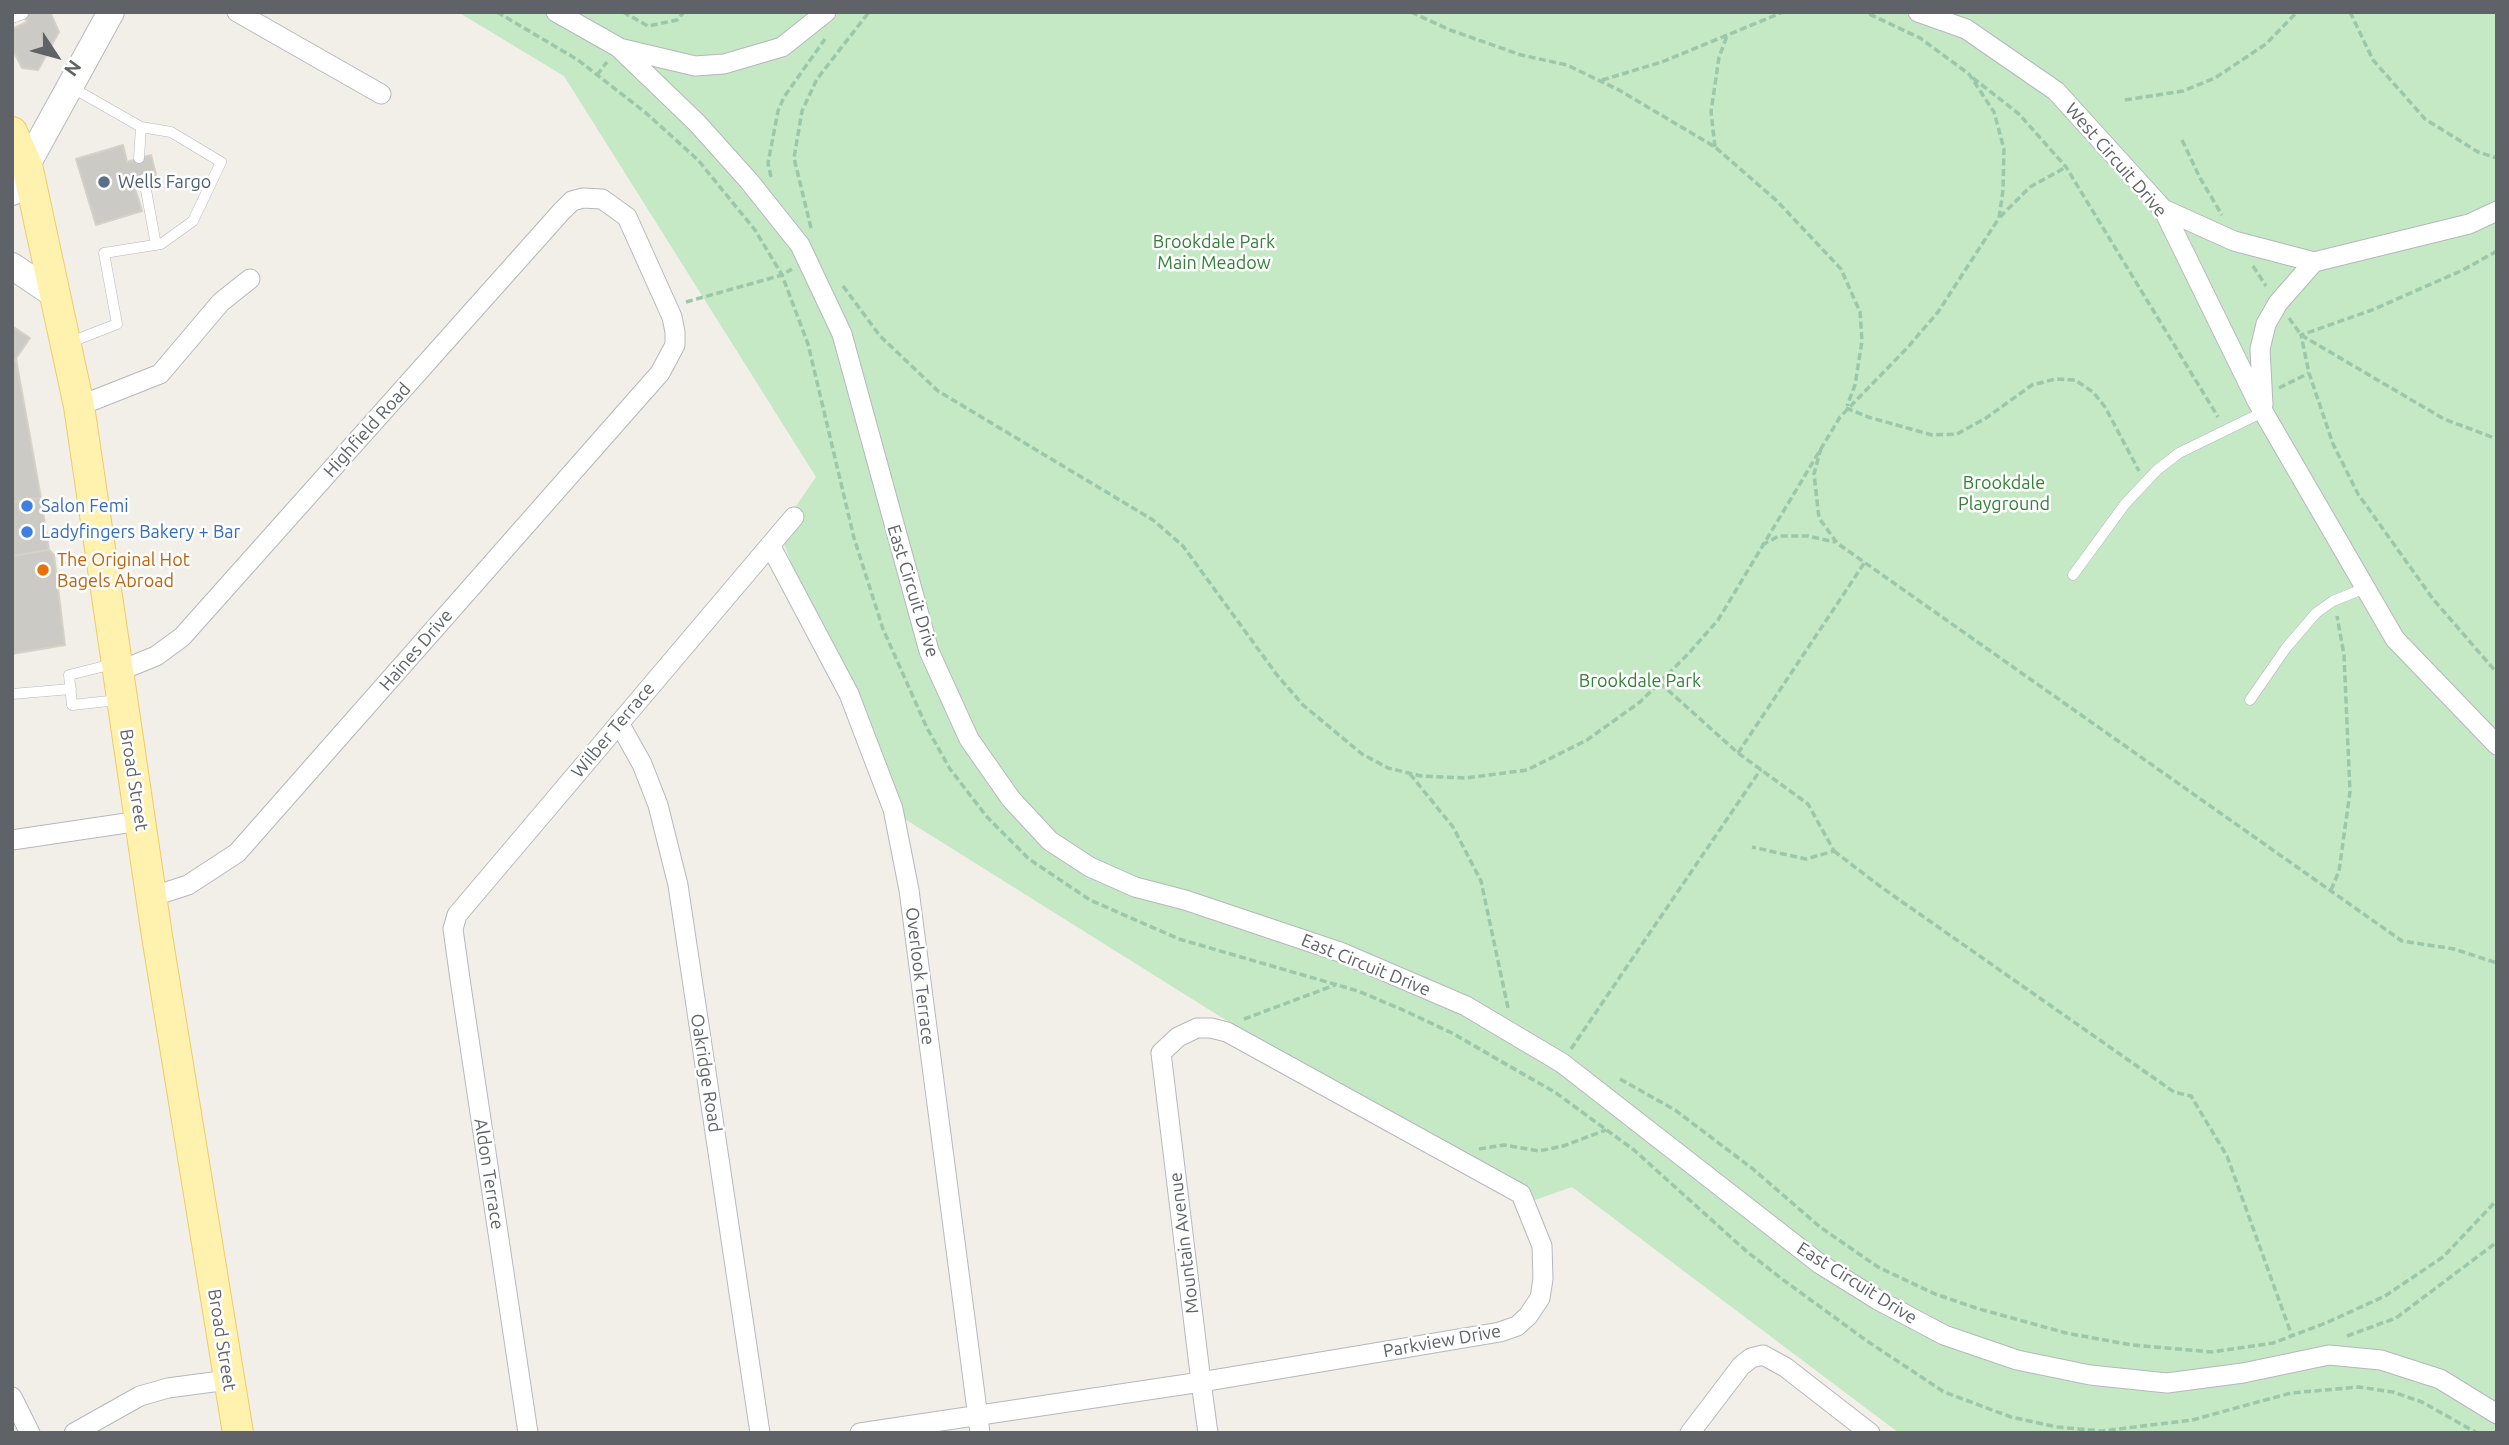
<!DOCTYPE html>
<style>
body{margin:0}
#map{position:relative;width:2509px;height:1445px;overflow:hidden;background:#f1efe8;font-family:Ubuntu,sans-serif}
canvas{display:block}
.frame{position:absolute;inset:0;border:14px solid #5f6368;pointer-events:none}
.north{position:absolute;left:21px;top:21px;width:70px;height:70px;-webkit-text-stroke:5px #fff;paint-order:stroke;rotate:126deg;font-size:19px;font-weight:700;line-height:28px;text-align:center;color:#5f6368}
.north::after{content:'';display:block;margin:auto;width:24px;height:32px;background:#5f6368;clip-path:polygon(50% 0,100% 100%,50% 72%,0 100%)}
</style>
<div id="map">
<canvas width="2509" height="1445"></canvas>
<div class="frame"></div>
<div class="north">N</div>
</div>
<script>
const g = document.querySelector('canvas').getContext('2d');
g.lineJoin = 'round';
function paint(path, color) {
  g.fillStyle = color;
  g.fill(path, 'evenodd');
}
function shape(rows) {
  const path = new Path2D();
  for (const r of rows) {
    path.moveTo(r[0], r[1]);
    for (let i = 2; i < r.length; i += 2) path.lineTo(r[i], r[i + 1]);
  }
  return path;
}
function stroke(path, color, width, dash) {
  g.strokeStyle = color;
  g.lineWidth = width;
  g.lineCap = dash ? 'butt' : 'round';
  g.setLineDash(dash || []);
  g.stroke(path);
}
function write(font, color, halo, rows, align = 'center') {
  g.font = font + ' Ubuntu,sans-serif';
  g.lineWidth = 5;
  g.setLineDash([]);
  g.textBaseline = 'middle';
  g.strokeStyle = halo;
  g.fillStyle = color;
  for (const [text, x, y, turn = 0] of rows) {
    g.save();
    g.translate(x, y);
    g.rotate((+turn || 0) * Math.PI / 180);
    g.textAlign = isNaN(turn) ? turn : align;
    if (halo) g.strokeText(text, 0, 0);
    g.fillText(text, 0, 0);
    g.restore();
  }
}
paint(shape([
 [458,12,2497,12,2497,1433,1899,1433,1572,1187,1521,1205,884,806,779,531,816,477,564,76]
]), '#c5e8c5');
const building = shape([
 [22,12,50,12,59,32,38,70,22,68,12,48,12,29,27,22,22,12],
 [123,145,127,162,151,155,156,175,133,182,142,211,96,225,76,159,123,145],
 [12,326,30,338,12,364,12,326],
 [16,359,41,498,12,502,12,364,16,359],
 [41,498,49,550,12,556,12,502,41,498],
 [49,550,54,555,65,645,12,654,12,556,49,550]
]);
paint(building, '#cccac5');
stroke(building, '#d6d1c6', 2);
const service = shape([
 [12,18,23,14],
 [139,158,141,127],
 [144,179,156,245],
 [68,343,117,324,104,253,161,244,193,221,221,162,171,132,141,127,71,87],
 [2073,575,2125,504,2157,470,2179,453,2263,412],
 [113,664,69,675,72,705,118,700],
 [12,694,71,689],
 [2250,700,2286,648,2316,613,2333,601,2365,588]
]);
const minor = shape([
 [237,12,381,94],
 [556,12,618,47,697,123,749,181,800,245,842,334,929,651,969,739,1011,799,1050,841,1090,867,1135,887,1185,900,1340,952,1466,1006,1562,1063,1820,1264,1878,1300,1944,1335,2017,1360,2090,1375,2167,1383,2243,1373,2329,1355,2381,1360,2440,1379,2497,1414],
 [1918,12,1966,29,2056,91,2163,209,2257,401,2395,639,2497,745],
 [619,48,695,66,724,64,782,47,826,12],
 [2163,209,2234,241,2314,262,2469,224,2497,211],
 [2263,405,2260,349,2266,324,2278,303,2314,262],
 [79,406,160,374,221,302,250,279],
 [770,545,849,694,893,809,909,890,980,1433],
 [117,672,156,656,182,637,561,212,572,201,583,198,602,199,627,217,672,317,675,332,675,345,660,373,237,853,188,885,151,897],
 [619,723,642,764,658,805,678,885,760,1433],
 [12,840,140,821],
 [12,1397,30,1433],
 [74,1433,140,1396,168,1388,228,1380],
 [528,1433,461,986,453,929,457,915,794,517],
 [860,1433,1201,1382,1500,1332,1517,1326,1528,1316,1540,1298,1543,1279,1542,1246,1521,1194,1227,1032,1211,1028,1197,1028,1178,1037,1161,1053,1201,1382,1208,1433],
 [1690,1433,1741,1366,1751,1358,1763,1355,1785,1367,1870,1433]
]);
const secondary = shape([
 [12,192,111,12],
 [12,266,55,295]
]);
const primary = shape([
 [12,132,27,165,79,406,157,936,238,1433]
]);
stroke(service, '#b5b8bc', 11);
stroke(minor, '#b5b8bc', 21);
stroke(secondary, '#b6babf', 28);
stroke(primary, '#f2c960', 32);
stroke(shape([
 [497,12,578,60,646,113,698,160,755,230,782,275,808,344,854,538,883,629,927,728,950,769,987,817,1029,859,1090,900,1179,939,1358,991,1403,1010,1452,1033,1556,1093,1634,1150,1745,1250,1782,1279,1867,1341,1944,1392,2011,1417,2057,1427,2102,1431,2192,1420,2291,1393,2359,1387,2393,1392,2422,1402,2477,1433],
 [623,12,648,26,677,20,684,12],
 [1411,12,1450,30,1521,55,1567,65,1619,90,1715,147,1777,201,1841,269,1860,312,1862,341,1855,385,1847,406],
 [2350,12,2373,60,2425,119,2478,152,2497,158],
 [597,75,607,62],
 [1973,78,2019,114,2066,167,2218,417],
 [1602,80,1662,62,1783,12],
 [2125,100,2183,91,2215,78,2266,44,2297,12],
 [2182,140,2200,178,2222,215],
 [1715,147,1711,112,1719,57,1727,36],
 [771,177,768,163,778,111,784,97,825,39],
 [2000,217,2030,187,2066,167],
 [811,228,794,158,802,111,817,79,869,12],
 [2497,251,2463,270,2372,310,2301,335,2309,373,2333,444,2358,494,2433,599,2497,673],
 [2253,266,2266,286],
 [843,286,880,336,938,391,1153,520,1183,546,1277,675,1303,705,1362,754,1388,768,1421,776,1466,778,1527,770,1587,740,1640,702,1689,653,1718,620,1840,417,1908,347,1938,312,1999,218,2003,190,2004,149,1994,112,1969,74,1920,38,1865,12],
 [686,302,782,275,792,269],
 [2289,318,2301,335,2444,419,2497,439],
 [2279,388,2309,373],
 [1846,408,1868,417,1932,435,1957,434,1986,418,2032,385,2055,379,2075,380,2093,392,2105,407,2139,471],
 [1821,448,1814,474,1819,518,1837,543,2402,941,2454,949,2497,963],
 [1762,545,1779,536,1808,536,1835,542],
 [1660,683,1738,753,1808,804,1834,851,1806,859,1752,847],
 [1738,753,1865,562],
 [1410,774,1453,827,1481,881,1508,1008],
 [1834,851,1881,887,2174,1092,2191,1096,2227,1156,2292,1336],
 [2331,890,2339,871,2350,792,2344,655,2337,616],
 [1244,1019,1335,985],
 [1571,1049,1761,769],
 [1620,1079,1675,1110,1753,1169,1820,1227,1878,1267,1935,1294,1976,1308,2066,1333,2132,1345,2212,1352,2273,1343,2328,1322,2385,1296,2443,1257,2497,1200],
 [1479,1149,1504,1145,1539,1151,1563,1146,1606,1130],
 [2347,1336,2396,1318,2497,1242]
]), '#9cc7a9', 3.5, [7, 3.5]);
stroke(service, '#fff', 10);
stroke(minor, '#fff', 19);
stroke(secondary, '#fff', 26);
stroke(primary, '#fff2af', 30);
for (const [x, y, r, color] of [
 [104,182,7,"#5c6f8a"],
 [27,506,7,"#3f7fe0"],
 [27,532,7,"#3f7fe0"],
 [43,570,7,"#e8710a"]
]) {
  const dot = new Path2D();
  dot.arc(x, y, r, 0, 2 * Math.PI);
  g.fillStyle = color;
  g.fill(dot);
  stroke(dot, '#fff', 2.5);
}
write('18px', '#5f6368', '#fff', [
 ["West Circuit Drive",2116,160,49],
 ["Highfield Road",367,430,-48],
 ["East Circuit Drive",913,591,73],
 ["Haines Drive",416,650,-49],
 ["Wilber Terrace",613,730,-50],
 ["Broad Street",134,780,81],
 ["East Circuit Drive",1366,965,22],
 ["Overlook Terrace",920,976,83],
 ["Oakridge Road",706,1073,81],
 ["Aldon Terrace",489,1174,81],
 ["Mountain Avenue",1184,1243,-97],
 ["East Circuit Drive",1857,1283,32],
 ["Broad Street",222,1340,81],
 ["Parkview Drive",1442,1341,-10]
]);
write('18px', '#4e5e75', '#fff', [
 ["Wells Fargo",118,182]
], 'left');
write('18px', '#348238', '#fff', [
 ["Brookdale Park",1214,242],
 ["Main Meadow",1214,263],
 ["Brookdale",2004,483],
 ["Playground",2004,504],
 ["Brookdale Park",1640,681]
]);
write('18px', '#366cbe', '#fff', [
 ["Salon Femi",41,506],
 ["Ladyfingers Bakery + Bar",41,532]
], 'left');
write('18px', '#c56008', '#fff', [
 ["The Original Hot",57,560],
 ["Bagels Abroad",57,581]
], 'left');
</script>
